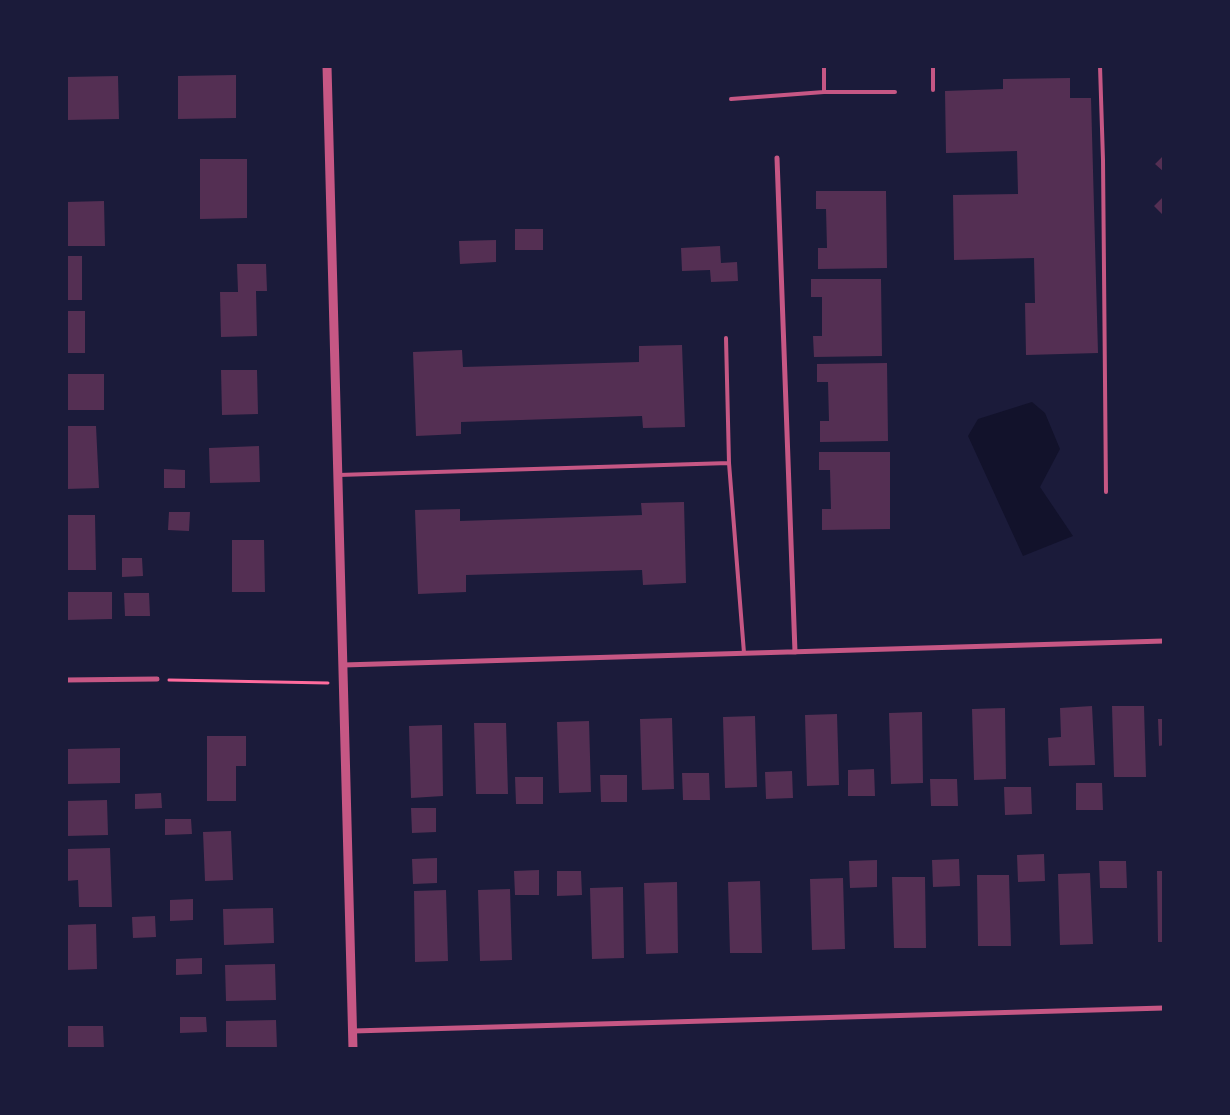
<!DOCTYPE html>
<style>
body{margin:0}
#map{position:relative;width:1230px;height:1115px;overflow:hidden;background:#1b1b3a;font-family:Manrope,sans-serif}
canvas{display:block}
.frame{position:absolute;inset:0;border:68px solid #1b1b3a;pointer-events:none}
</style>
<div id="map">
<canvas width="1230" height="1115"></canvas>
<div class="frame"></div>
</div>
<script>
const g = document.querySelector('canvas').getContext('2d');
g.lineJoin = 'round';
function paint(path, color) {
  g.fillStyle = color;
  g.fill(path, 'evenodd');
}
function shape(rows) {
  const path = new Path2D();
  for (const r of rows) {
    path.moveTo(r[0], r[1]);
    for (let i = 2; i < r.length; i += 2) path.lineTo(r[i], r[i + 1]);
  }
  return path;
}
function stroke(path, color, width, dash) {
  g.strokeStyle = color;
  g.lineWidth = width;
  g.lineCap = dash ? 'butt' : 'round';
  g.setLineDash(dash || []);
  g.stroke(path);
}
paint(shape([
 [1032,402,1045,413,1060,449,1040,487,1073,536,1023,556,968,436,978,419]
]), '#12122b');
paint(shape([
 [236,75,236,118,178,119,178,76],
 [118,76,119,119,66,120,66,77],
 [1070,78,1070,98,1091,98,1098,353,1026,355,1025,303,1035,303,1034,258,954,260,953,195,1018,194,1017,151,946,153,945,91,1003,89,1003,79],
 [1164,155,1164,172,1155,164],
 [200,159,247,159,247,218,200,219],
 [816,191,886,191,887,268,818,269,818,248,827,248,826,209,816,209],
 [1164,196,1164,216,1154,206],
 [104,201,105,246,66,246,66,202],
 [515,229,543,229,543,250,515,250],
 [496,240,496,262,460,264,459,241],
 [720,246,721,263,737,262,738,281,711,282,710,270,682,271,681,248],
 [66,256,82,256,82,300,66,300],
 [237,264,266,264,267,291,256,291,257,336,221,337,220,292,238,292],
 [811,279,881,279,882,356,814,357,813,336,822,336,822,297,811,297],
 [66,311,85,311,85,353,66,353],
 [682,345,685,427,643,428,642,416,461,422,461,434,416,436,413,352,462,350,463,367,639,362,639,346],
 [887,363,888,441,820,442,820,421,829,421,828,382,817,382,817,364],
 [221,370,257,370,258,414,222,415],
 [66,374,104,374,104,410,66,410],
 [66,426,96,426,99,488,66,489],
 [259,446,260,482,210,483,209,448],
 [819,452,890,452,890,529,822,530,822,509,831,509,830,470,819,470],
 [164,469,185,470,185,488,164,488],
 [684,502,686,583,643,585,642,570,466,575,466,592,418,594,415,510,460,509,460,521,642,515,641,503],
 [169,512,190,512,189,531,168,530],
 [66,515,95,515,96,570,66,570],
 [232,540,264,540,265,592,232,592],
 [122,558,142,558,143,576,122,577],
 [66,592,112,592,112,619,66,620],
 [124,593,149,593,150,616,125,616],
 [1092,706,1095,765,1049,766,1048,738,1061,737,1060,708],
 [1112,706,1144,706,1146,777,1114,777],
 [1005,708,1006,779,974,780,972,709],
 [922,712,923,783,891,784,889,713],
 [837,714,839,785,807,786,805,715],
 [755,716,757,787,725,788,723,717],
 [672,718,674,789,642,790,640,719],
 [1158,719,1164,719,1164,745,1159,746],
 [589,721,591,792,559,793,557,722],
 [474,723,506,723,508,794,476,794],
 [442,725,443,796,411,798,409,726],
 [207,736,246,736,246,766,236,766,236,801,207,801],
 [120,748,120,783,66,784,66,749],
 [874,769,875,796,848,796,848,770],
 [792,771,793,798,766,799,765,772],
 [682,773,709,773,710,800,683,800],
 [600,775,627,775,627,802,601,802],
 [515,777,543,777,543,804,516,804],
 [930,779,957,779,958,806,931,806],
 [1076,783,1102,783,1103,810,1076,810],
 [1004,787,1031,787,1032,814,1005,815],
 [161,793,162,808,135,809,135,794],
 [107,800,108,835,66,836,66,801],
 [411,808,436,808,436,832,412,833],
 [165,819,191,819,192,834,165,835],
 [231,831,233,880,205,881,203,832],
 [110,848,112,907,79,907,78,880,66,881,66,849],
 [1044,854,1045,881,1018,882,1017,855],
 [437,858,437,883,413,884,412,859],
 [959,859,960,886,933,887,932,860],
 [877,860,877,887,850,888,849,861],
 [1099,861,1126,861,1127,888,1100,888],
 [539,870,539,895,515,895,514,871],
 [557,871,581,871,582,895,557,896],
 [1157,871,1164,871,1164,942,1158,942],
 [1090,873,1093,944,1060,945,1058,874],
 [977,875,1009,875,1011,946,978,946],
 [892,877,925,877,926,948,894,948],
 [843,878,845,949,812,950,810,879],
 [760,881,762,953,730,953,728,882],
 [677,882,678,953,646,954,644,883],
 [623,887,624,958,592,959,590,888],
 [510,889,512,960,480,961,478,890],
 [446,890,448,961,415,962,414,891],
 [193,899,193,920,170,921,170,900],
 [273,908,274,943,224,945,223,909],
 [155,916,156,937,133,938,132,917],
 [96,924,97,969,66,970,66,925],
 [202,958,202,974,176,975,176,959],
 [275,964,276,1000,226,1001,225,965],
 [180,1017,206,1017,207,1032,180,1033],
 [276,1020,277,1049,226,1049,226,1021],
 [66,1026,103,1026,104,1049,67,1049]
]), '#542f53');
stroke(shape([
 [169,680,328,683]
]), '#ff6b9d', 3);
stroke(shape([
 [824,66,824,92,895,92],
 [933,66,933,90],
 [1100,66,1103,160,1106,492],
 [731,99,824,92],
 [726,338,729,463],
 [338,475,729,463,744,653]
]), '#c65784', 4);
stroke(shape([
 [777,158,795,652],
 [343,665,1164,641],
 [66,680,157,679],
 [353,1031,1164,1008]
]), '#c65784', 5);
stroke(shape([
 [327,66,353,1049]
]), '#c65784', 9);
</script>
